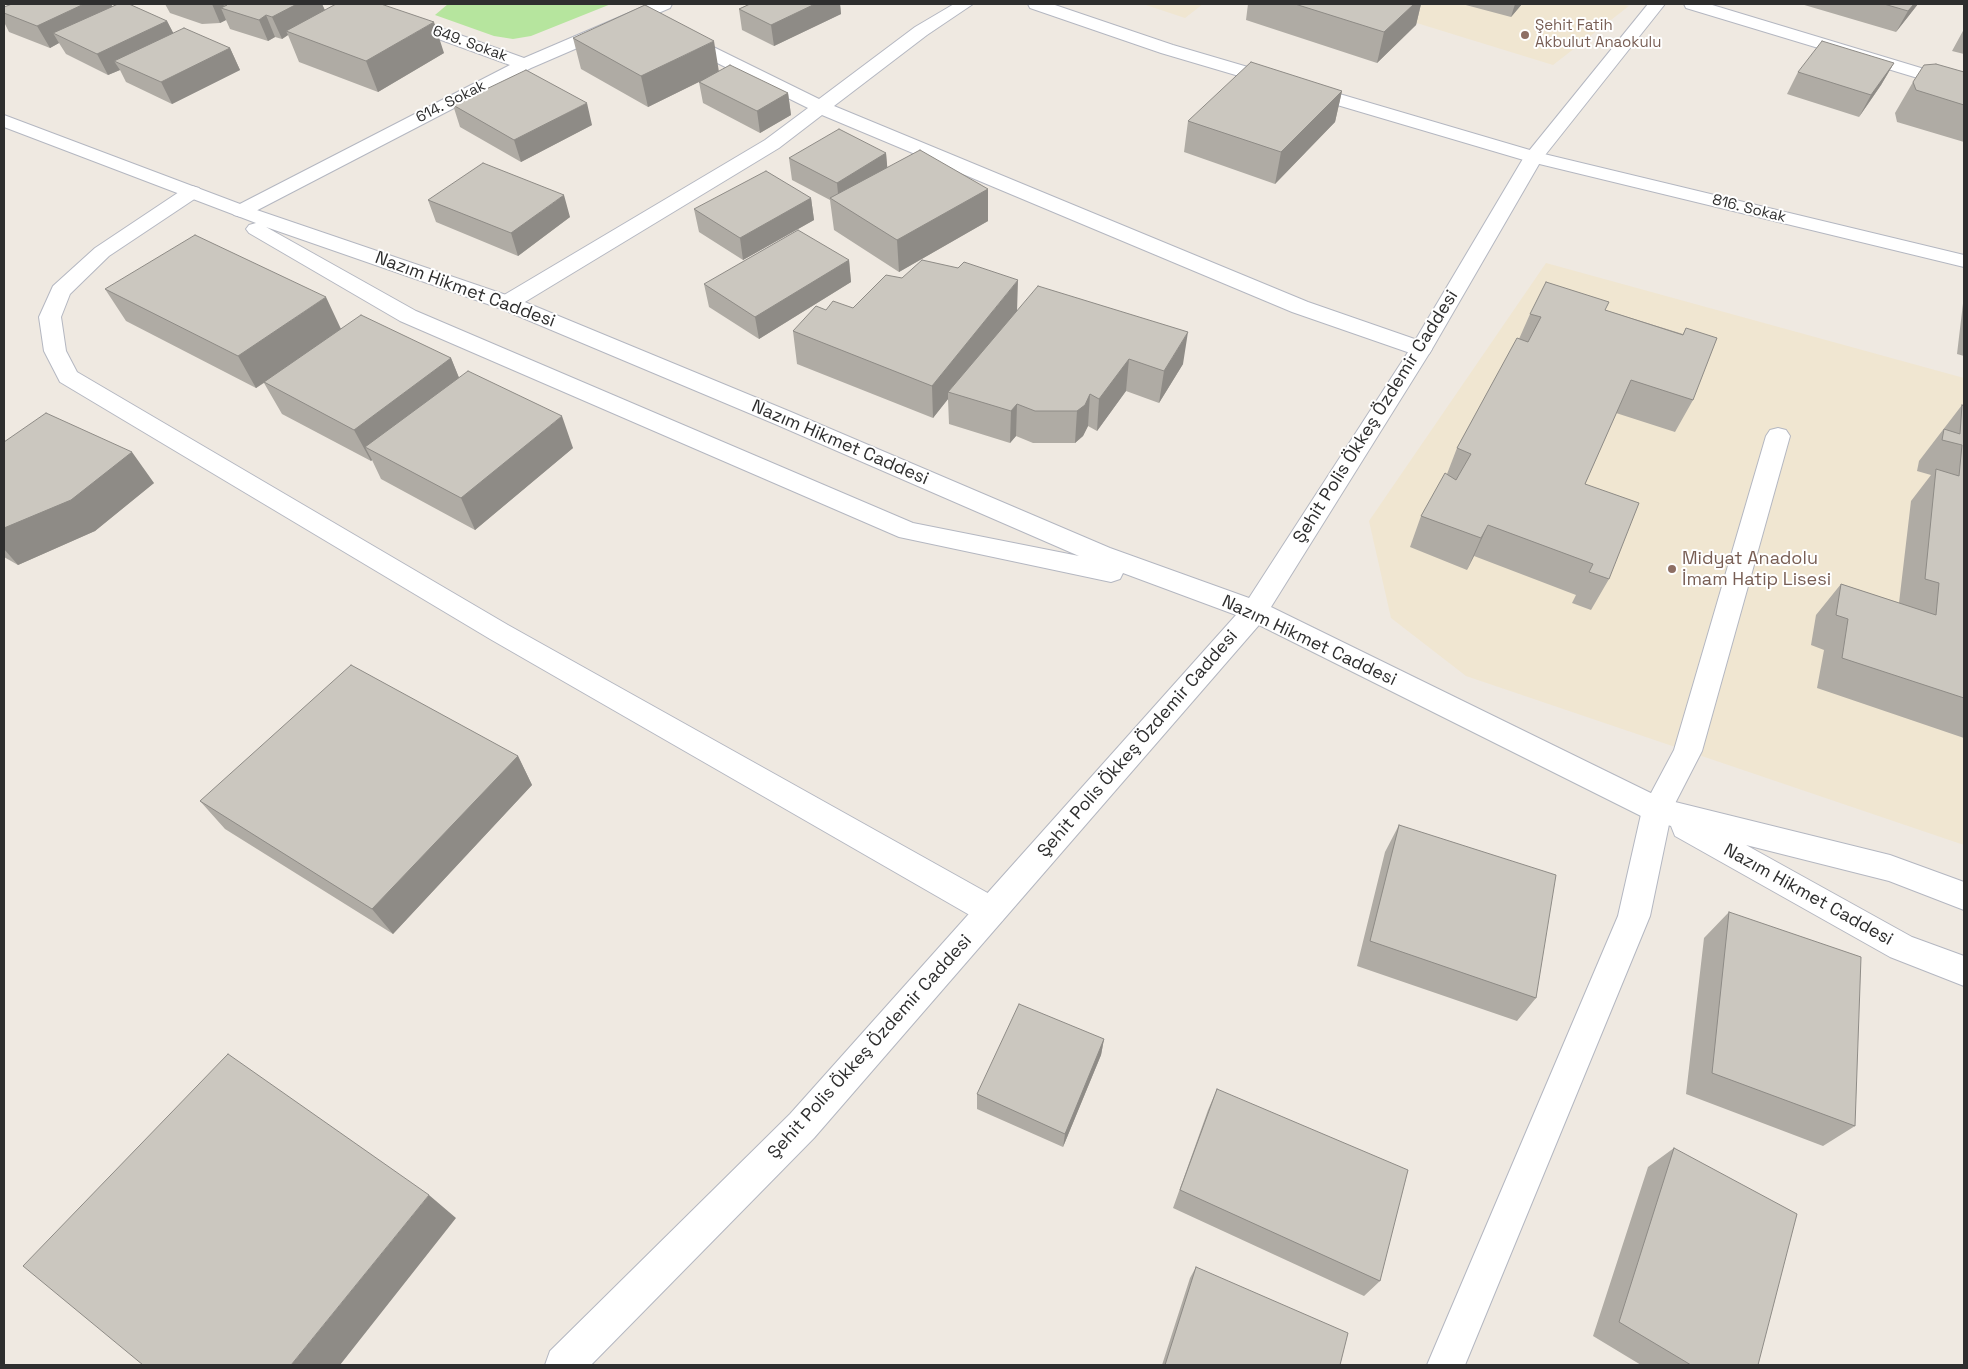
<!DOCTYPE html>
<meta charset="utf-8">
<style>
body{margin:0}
#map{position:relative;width:1968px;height:1369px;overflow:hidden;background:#efe9e1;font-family:"Space Grotesk",sans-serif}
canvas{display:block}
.frame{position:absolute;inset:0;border:5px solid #2e2e2e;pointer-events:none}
</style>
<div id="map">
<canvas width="1968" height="1369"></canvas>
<div class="frame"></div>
</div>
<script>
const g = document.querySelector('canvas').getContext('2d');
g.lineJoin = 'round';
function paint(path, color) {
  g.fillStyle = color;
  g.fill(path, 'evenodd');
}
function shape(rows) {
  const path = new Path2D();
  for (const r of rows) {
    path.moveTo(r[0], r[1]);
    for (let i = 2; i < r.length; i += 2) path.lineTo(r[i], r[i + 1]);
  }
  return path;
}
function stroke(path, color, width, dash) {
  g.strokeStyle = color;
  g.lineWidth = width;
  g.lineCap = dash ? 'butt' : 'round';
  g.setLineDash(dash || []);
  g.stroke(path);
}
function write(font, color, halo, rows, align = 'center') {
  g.font = font + ' "Space Grotesk",sans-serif';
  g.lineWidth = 4;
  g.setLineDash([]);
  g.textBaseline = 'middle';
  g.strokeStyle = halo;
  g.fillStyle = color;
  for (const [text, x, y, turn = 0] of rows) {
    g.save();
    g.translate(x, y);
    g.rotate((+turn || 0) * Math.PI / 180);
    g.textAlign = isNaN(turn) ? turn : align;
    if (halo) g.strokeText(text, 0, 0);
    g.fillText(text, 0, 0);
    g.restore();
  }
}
paint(shape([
 [1143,4,1203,4,1185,18],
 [1355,4,1621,4,1629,6,1553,65],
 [1546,263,1964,378,1964,845,1466,676,1391,618,1369,521]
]), '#f0e6d1');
paint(shape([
 [448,4,611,4,531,36,513,39,494,36,435,15]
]), '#b6e59e');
const service = shape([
 [1778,428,1786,430,1790,436,1702,751,1667,819,1657,823,1647,819,1642,810,1674,750,1766,436,1770,430,1778,428]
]);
const minor = shape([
 [351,4,374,4,524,58,650,4,672,4,670,8,531,68,248,215,241,217,234,215,231,211,234,207,510,65,353,8,351,4],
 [954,4,973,4,927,35,834,106,1308,302,1429,344,1432,349,1429,354,1421,356,1413,354,1292,312,822,115,779,148,515,308,507,310,499,308,496,303,499,298,765,140,808,108,677,43,674,39,677,35,689,35,819,99,915,27,954,4],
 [1028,4,1052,4,1173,45,1540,153,1964,255,1964,267,1527,161,1161,53,1030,8,1028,4],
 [192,186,199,188,202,192,199,196,109,256,70,294,61,317,66,351,77,372,508,625,1002,901,1007,911,1002,921,991,925,980,921,490,639,60,382,44,351,39,317,53,286,95,248,185,188,192,186],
 [1657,797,1667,801,1672,810,1650,916,1465,1365,1427,1365,1618,916,1642,810,1647,801,1657,797]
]);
const tertiary = shape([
 [1648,4,1665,4,1542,159,1432,349,1271,607,1663,799,1890,855,1964,882,1964,910,1889,881,1746,845,1912,937,1964,956,1964,986,1890,957,1675,836,1671,826,1647,819,1259,625,814,1138,591,1365,545,1365,550,1351,790,1114,1236,615,1123,573,1120,579,1111,582,899,537,400,321,249,233,246,229,249,225,256,223,4,127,4,115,248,207,515,298,791,412,1110,548,1249,598,1410,349,1524,157,1648,4],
 [266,227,499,308,775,424,1079,556,913,523,416,311,266,227],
 [1684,4,1709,4,1964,81,1964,92,1686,8,1684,4]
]);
stroke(service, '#b4b7c1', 2);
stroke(minor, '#b4b7c1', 2);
stroke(tertiary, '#b4b7c1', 2);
paint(service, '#fff');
paint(minor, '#fff');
paint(tertiary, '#fff');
paint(shape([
 [12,4,111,4,112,6,167,21,173,33,230,48,240,70,172,104,126,82,120,70,108,75,66,54,59,43,50,48,9,32,4,22,4,7],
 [165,4,322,4,325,10,444,53,378,92,299,62,288,35,282,39,275,37,268,41,230,29,226,20,220,23,202,24,170,13],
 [750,4,840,4,841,14,774,46,742,30,739,9],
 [1248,4,1421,4,1416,25,1377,63,1246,20],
 [1462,4,1522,4,1511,17],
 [1801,4,1918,4,1896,32],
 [1964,29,1964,54,1952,51],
 [573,38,719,71,788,93,791,115,760,133,703,103,699,82,648,107,581,69],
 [1894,63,1881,85,1859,117,1787,94,1798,72],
 [1964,72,1964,142,1897,122,1895,113,1913,82],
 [1342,91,1335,122,1275,184,1184,152,1188,121],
 [453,105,592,125,521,162,460,127],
 [886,153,887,168,988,189,988,221,899,272,834,230,830,200,792,180,789,158],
 [811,198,814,220,743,260,699,232,694,209],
 [428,200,570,217,518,256,436,222],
 [849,260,851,282,759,339,709,307,704,284],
 [105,289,341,329,451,358,459,378,573,448,475,530,381,479,372,460,371,461,282,414,264,383,256,388,126,321],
 [1964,295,1964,356,1957,354],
 [826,310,1018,310,1183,364,1159,403,1126,391,1097,431,1088,426,1083,436,1075,443,1033,443,1016,436,1010,443,949,424,948,399,933,418,797,364,793,331],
 [1605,310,1683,334,1686,328,1693,400,1675,432,1616,413,1585,484,1609,579,1591,610,1572,603,1576,595,1474,556,1467,570,1410,547,1421,516,1447,474,1457,448,1519,339,1530,314],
 [1962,405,1964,406,1964,738,1817,688,1824,650,1811,645,1816,615,1841,584,1899,603,1911,501,1931,475,1917,471,1919,461],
 [4,442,154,483,95,531,18,565,4,557],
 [518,756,532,785,393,934,225,829,200,801],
 [1399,825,1536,998,1517,1021,1357,966,1385,852],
 [1729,912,1855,1126,1823,1146,1686,1094,1704,938],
 [1104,1039,1101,1055,1063,1147,977,1109,977,1094],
 [1217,1089,1380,1281,1364,1296,1173,1208,1208,1110],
 [1674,1148,1758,1365,1641,1365,1593,1336,1648,1167],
 [1196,1267,1340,1365,1162,1365,1190,1278]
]), '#afaba4');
paint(shape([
 [84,4,111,4,117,15,53,33,59,43,50,48,37,26],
 [212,4,223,4,226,10,221,8,226,20,220,23],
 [297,4,322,4,326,13,286,31,288,35,282,39,272,17],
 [815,4,840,4,841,14,774,46,771,25],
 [1414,4,1421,4,1416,25,1377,63,1384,32],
 [1515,4,1522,4,1511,17],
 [1914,4,1918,4,1896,32,1908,11],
 [266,15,275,37,268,41,259,20],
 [167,21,178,42,114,61,120,70,108,75,97,54],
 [434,22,444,53,378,92,366,61],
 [714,41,719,72,648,107,641,76],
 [230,48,240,70,172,104,161,82],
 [1894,63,1881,85,1859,117,1871,95],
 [1342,91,1335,122,1275,184,1281,152],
 [788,93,791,115,760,133,757,111],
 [587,103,592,125,521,162,514,140],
 [886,153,888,175,839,204,837,183],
 [988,189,988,221,899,272,897,240],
 [564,195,570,217,518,256,511,233],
 [811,198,814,220,743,260,740,238],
 [849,260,851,282,759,339,755,317],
 [1018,280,1017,312,948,392,948,399,933,418,932,386],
 [326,297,341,329,256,388,238,356],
 [1188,332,1183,364,1159,403,1164,371],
 [451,358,464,390,365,447,372,460,371,461,354,430],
 [1129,359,1126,391,1097,431,1099,399],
 [1090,394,1088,426,1083,436,1075,443,1077,411],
 [1017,404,1016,436,1010,443,1011,411],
 [562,416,573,448,475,530,461,498],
 [132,452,154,483,95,531,18,565,4,549,4,528],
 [1488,525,1474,556,1467,570,1481,538],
 [518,756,532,785,393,934,372,909],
 [1104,1039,1101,1055,1063,1147,1065,1134],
 [429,1195,456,1218,340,1365,291,1365]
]), '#8e8b86');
const building = shape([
 [12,4,84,4,37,26,4,13,4,7,12,4],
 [118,4,129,4,167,21,97,54,53,33,118,4],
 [224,4,297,4,272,17,266,15,259,20,221,8,227,5,224,4],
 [336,4,381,4,434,22,366,61,286,31,336,4],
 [750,4,815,4,771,25,739,9,750,4],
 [1295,4,1414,4,1384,32,1295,4],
 [1884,4,1914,4,1908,11,1884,4],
 [645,5,714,41,641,76,573,38,645,5],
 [184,28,230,48,161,82,114,61,184,28],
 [1822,41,1894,63,1871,95,1798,72,1822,41],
 [1251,62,1342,91,1281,152,1188,121,1251,62],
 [1936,64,1964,72,1964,105,1916,90,1913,82,1924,65,1936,64],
 [730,65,788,93,757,111,699,82,730,65],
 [526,70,587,103,514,140,453,105,526,70],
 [839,129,886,153,837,183,789,158,839,129],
 [920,150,988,189,897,240,830,198,920,150],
 [483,163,564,195,511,233,428,200,483,163],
 [766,171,811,198,740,238,694,209,766,171],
 [798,230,849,260,755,317,704,284,798,230],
 [195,235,326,297,238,356,105,289,195,235],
 [922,260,958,268,964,262,1018,280,932,386,793,331,816,306,826,310,833,301,853,308,886,275,902,278,922,260],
 [1546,282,1609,302,1605,310,1683,335,1686,328,1717,338,1693,400,1631,380,1585,484,1639,503,1609,579,1589,572,1593,564,1488,525,1481,538,1421,516,1445,473,1456,480,1471,454,1457,448,1517,338,1528,342,1541,317,1530,314,1546,282],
 [1038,286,1188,332,1164,371,1129,359,1099,399,1090,394,1085,405,1077,411,1035,411,1017,404,1011,411,948,392,1038,286],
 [361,315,451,358,354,430,264,382,361,315],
 [468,371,562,416,461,498,365,447,468,371],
 [1962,405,1964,406,1964,698,1842,658,1848,619,1836,615,1841,584,1936,615,1939,583,1925,579,1936,469,1959,476,1962,445,1942,440,1944,429,1960,434,1962,405],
 [46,413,132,452,71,500,4,528,4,442,46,413],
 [351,665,518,756,372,909,200,801,351,665],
 [1399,825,1556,875,1536,998,1370,941,1399,825],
 [1729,912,1861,957,1855,1126,1712,1073,1729,912],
 [1019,1004,1104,1039,1065,1134,977,1094,1019,1004],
 [228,1054,429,1195,291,1365,143,1365,23,1266,228,1054],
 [1217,1089,1408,1170,1380,1281,1180,1190,1217,1089],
 [1674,1148,1797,1214,1758,1365,1691,1365,1619,1322,1674,1148],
 [1196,1267,1348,1333,1340,1365,1165,1365,1196,1267]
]);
paint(building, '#cbc7bf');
stroke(building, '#8e8b86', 1);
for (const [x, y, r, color] of [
 [1525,35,5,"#8d6e63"],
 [1672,569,5,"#8d6e63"]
]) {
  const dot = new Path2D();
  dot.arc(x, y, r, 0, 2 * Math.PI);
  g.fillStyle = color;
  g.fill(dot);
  stroke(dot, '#fff', 2);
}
write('15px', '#785e54', '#fff', [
 ["Şehit Fatih",1535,26],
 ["Akbulut Anaokulu",1535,43]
], 'left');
write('15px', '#2e2e2e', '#fff', [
 ["649. Sokak",470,44,20],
 ["614. Sokak",451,102,-27],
 ["816. Sokak",1749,209,14]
]);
write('18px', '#2e2e2e', '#fff', [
 ["Nazım Hikmet Caddesi",465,290,20],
 ["Şehit Polis Ökkeş Özdemir Caddesi",1376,417,-58],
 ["Nazım Hikmet Caddesi",840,443,23],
 ["Nazım Hikmet Caddesi",1309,641,25],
 ["Şehit Polis Ökkeş Özdemir Caddesi",1138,744,-49],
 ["Nazım Hikmet Caddesi",1808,895,29],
 ["Şehit Polis Ökkeş Özdemir Caddesi",870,1047,-48]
]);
write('18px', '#785e54', '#fff', [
 ["Midyat Anadolu",1682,559],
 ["İmam Hatip Lisesi",1682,580]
], 'left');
</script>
